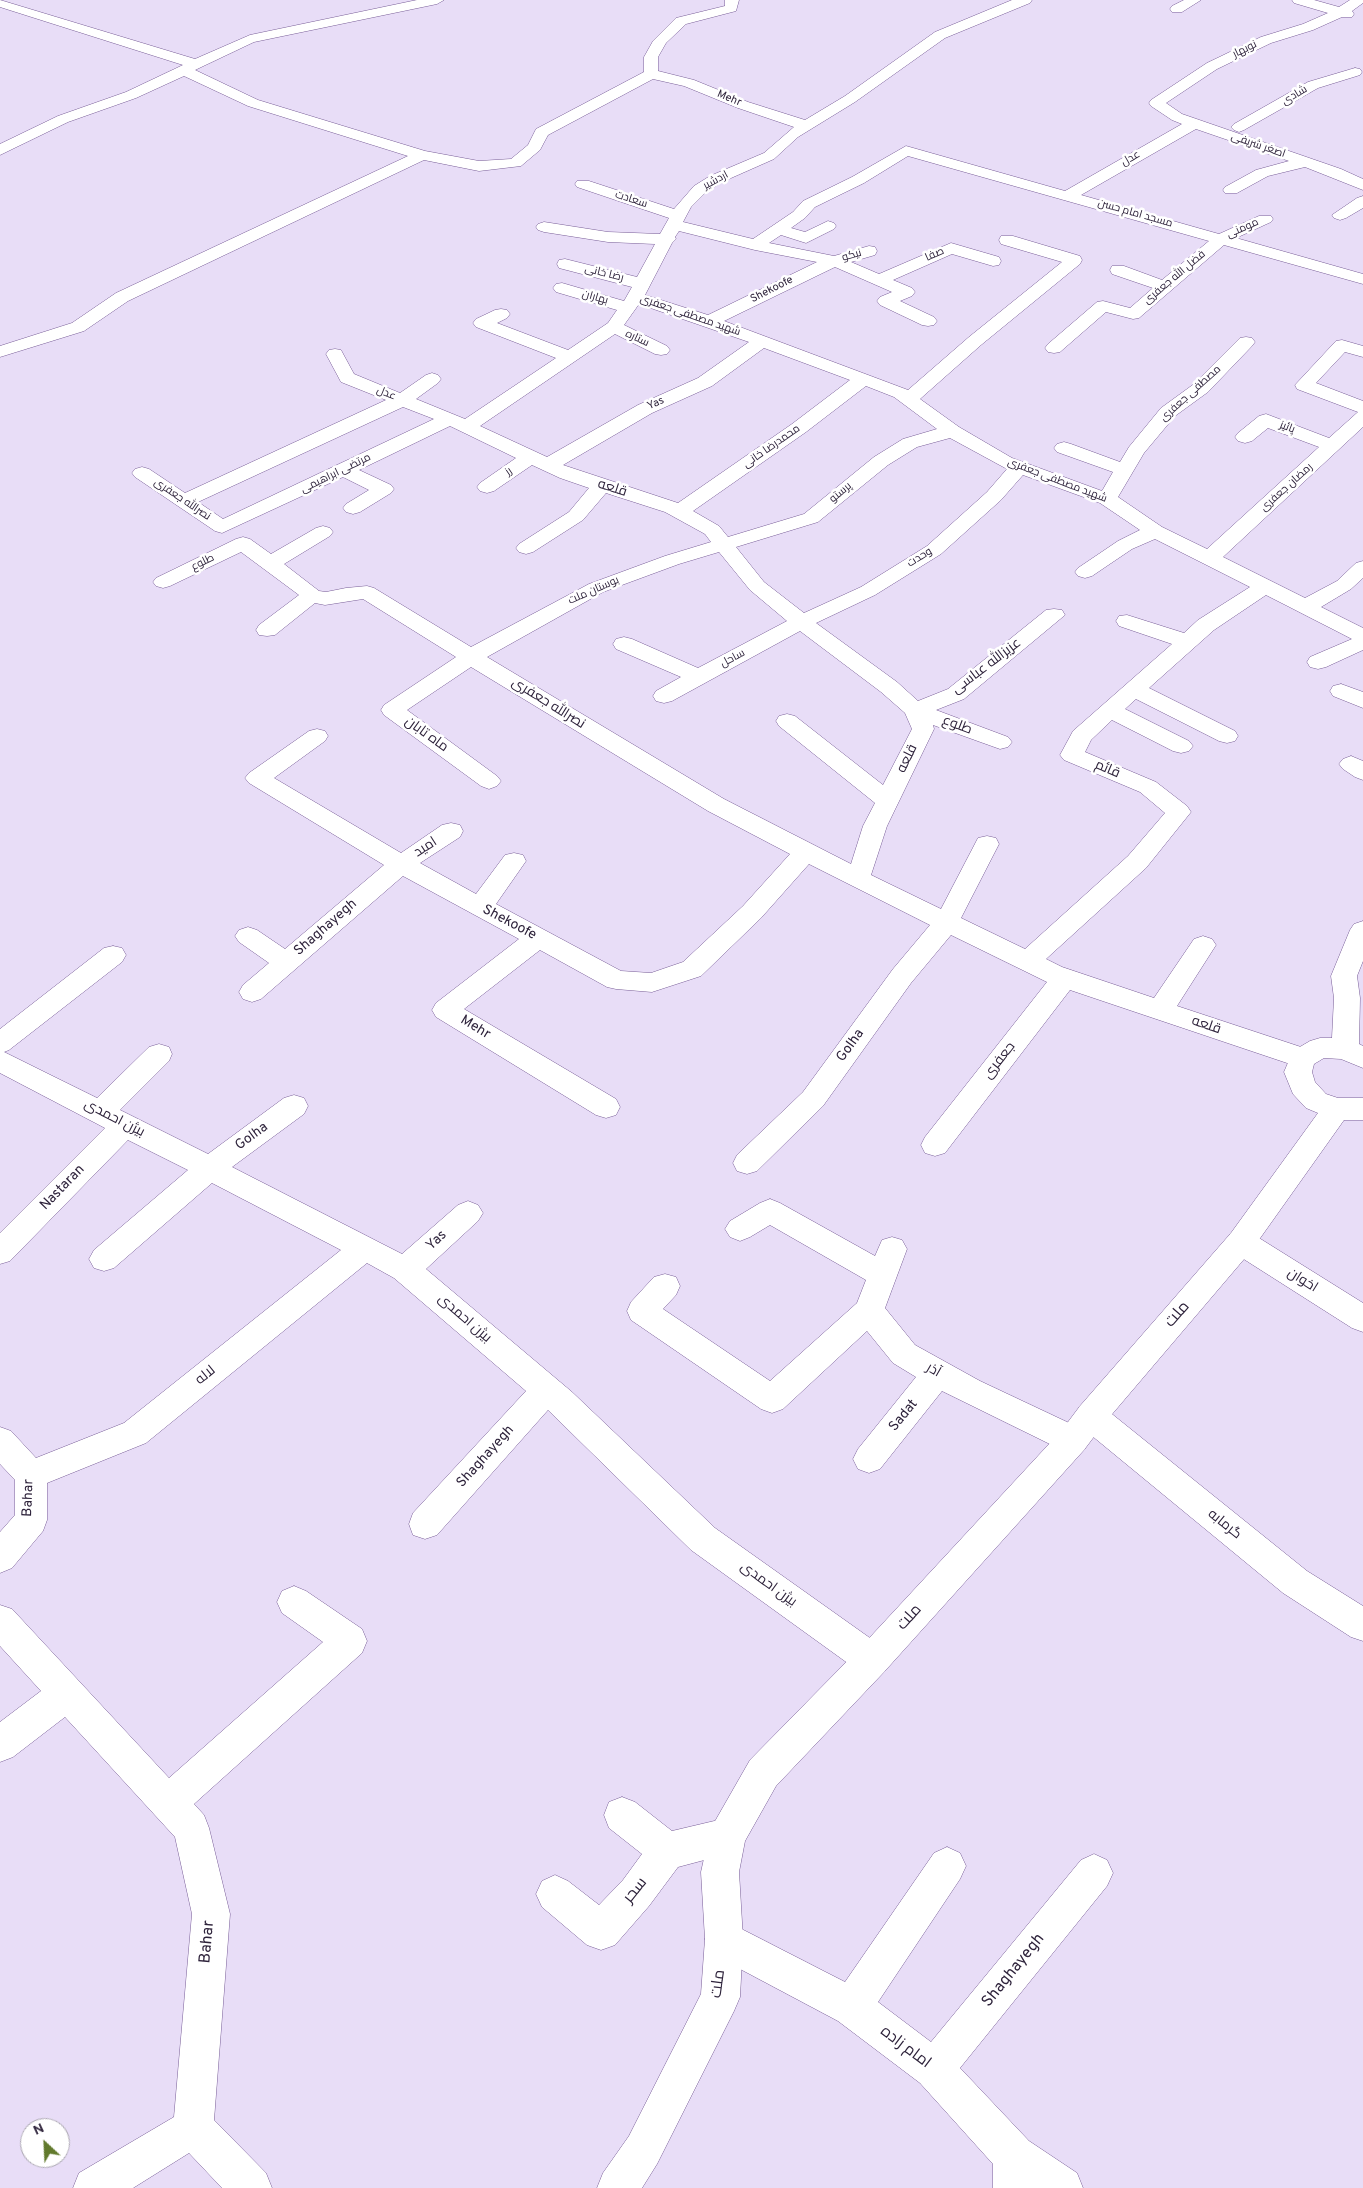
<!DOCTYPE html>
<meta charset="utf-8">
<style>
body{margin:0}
#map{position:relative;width:1363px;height:2188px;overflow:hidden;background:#e8ddf7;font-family:Overpass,sans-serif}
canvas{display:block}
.north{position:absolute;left:20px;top:2118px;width:50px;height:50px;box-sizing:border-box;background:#fff;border:1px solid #aba7b1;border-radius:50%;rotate:335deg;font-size:14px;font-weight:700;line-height:20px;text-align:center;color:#2e233b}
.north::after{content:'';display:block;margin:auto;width:18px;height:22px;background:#627a2d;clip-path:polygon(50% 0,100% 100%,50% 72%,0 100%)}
</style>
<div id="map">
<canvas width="1363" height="2188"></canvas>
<div class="north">N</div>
</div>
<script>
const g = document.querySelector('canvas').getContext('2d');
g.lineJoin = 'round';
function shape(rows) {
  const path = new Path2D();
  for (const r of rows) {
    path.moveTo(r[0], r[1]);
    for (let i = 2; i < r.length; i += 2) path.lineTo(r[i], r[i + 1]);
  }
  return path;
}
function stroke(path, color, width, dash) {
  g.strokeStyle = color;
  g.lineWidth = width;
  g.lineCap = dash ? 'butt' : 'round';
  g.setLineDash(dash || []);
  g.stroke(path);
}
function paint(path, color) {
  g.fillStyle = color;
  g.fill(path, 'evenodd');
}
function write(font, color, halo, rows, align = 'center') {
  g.font = font + ' Overpass,Cairo,sans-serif';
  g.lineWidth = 5;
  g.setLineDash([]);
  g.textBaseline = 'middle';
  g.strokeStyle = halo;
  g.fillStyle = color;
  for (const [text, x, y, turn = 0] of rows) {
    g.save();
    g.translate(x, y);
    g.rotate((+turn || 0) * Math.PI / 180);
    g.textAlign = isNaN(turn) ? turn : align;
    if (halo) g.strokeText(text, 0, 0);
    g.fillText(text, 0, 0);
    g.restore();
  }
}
const minor = shape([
 [0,0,195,59,250,35,417,0,444,0,437,4,254,42,195,70,258,100,425,151,479,161,511,159,528,145,536,129,644,72,644,57,653,41,676,18,725,6,725,0,739,0,736,11,686,24,666,43,658,57,658,71,694,80,748,102,805,120,845,96,935,32,1012,0,1032,0,1030,3,945,38,855,102,798,137,774,159,722,182,706,192,691,207,683,222,753,239,793,212,803,201,852,177,906,146,1065,191,1182,124,1172,120,1151,106,1149,103,1151,100,1207,63,1261,37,1303,24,1328,13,1294,3,1292,0,1314,0,1339,7,1350,0,1363,0,1363,3,1352,11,1354,14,1352,17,1342,17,1313,30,1271,43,1217,69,1166,103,1182,114,1341,169,1363,179,1363,190,1305,167,1268,176,1237,193,1225,193,1223,190,1225,187,1256,170,1289,161,1196,129,1081,195,1219,234,1259,216,1271,216,1273,219,1271,222,1236,238,1363,274,1363,284,1224,245,1139,318,1133,319,1106,312,1060,352,1054,353,1048,352,1045,348,1048,344,1097,302,1103,301,1130,308,1153,288,1112,274,1110,270,1112,266,1124,266,1162,280,1209,241,908,156,864,183,815,207,805,218,791,228,805,232,828,221,834,223,836,226,834,229,806,243,781,235,769,243,834,256,869,246,875,247,877,251,875,255,851,262,879,274,951,243,999,257,1001,261,999,265,993,266,952,254,893,280,912,288,915,292,912,296,900,301,934,317,937,321,934,325,928,326,922,325,880,305,877,301,880,297,892,292,835,267,724,321,908,390,969,337,1062,262,1001,244,999,240,1001,236,1013,236,1080,256,1082,260,1080,264,981,345,920,399,959,427,1012,458,1102,491,1113,472,1057,452,1054,448,1057,444,1064,442,1071,444,1120,462,1129,447,1161,408,1194,384,1240,338,1246,337,1252,338,1255,342,1252,346,1208,392,1175,416,1144,453,1118,497,1162,527,1207,549,1319,447,1268,428,1252,441,1245,443,1238,441,1235,437,1238,433,1259,416,1266,414,1329,438,1358,412,1297,389,1295,385,1336,341,1342,340,1363,346,1363,357,1345,352,1316,383,1363,401,1363,427,1223,557,1305,598,1337,581,1356,563,1363,561,1363,578,1351,589,1321,607,1363,628,1363,650,1326,667,1318,669,1310,667,1307,662,1310,657,1352,639,1266,595,1214,630,1149,688,1235,731,1238,736,1235,741,1227,743,1219,741,1136,699,1125,709,1189,741,1193,746,1189,751,1181,753,1173,751,1112,720,1091,740,1085,752,1156,782,1187,806,1191,812,1146,868,1046,959,1062,967,1154,998,1194,939,1203,936,1212,939,1216,945,1177,1006,1313,1051,1317,1058,1313,1065,1303,1068,1293,1065,1070,990,945,1153,935,1156,925,1153,921,1145,925,1137,1047,982,951,935,911,983,823,1106,757,1171,747,1174,737,1171,733,1163,737,1155,803,1092,893,969,930,925,809,864,761,918,701,976,652,992,616,989,607,987,540,950,464,1009,616,1099,620,1107,616,1115,606,1118,596,1115,436,1017,432,1010,436,1003,519,939,403,876,261,999,252,1002,243,999,239,992,243,985,269,963,239,942,235,936,239,930,248,927,257,930,285,949,384,865,249,783,245,778,249,773,309,731,317,729,325,731,328,736,325,741,274,778,401,853,442,825,451,823,460,825,463,831,460,837,420,863,476,894,505,855,514,853,523,855,526,861,496,904,621,971,651,973,683,962,743,906,790,854,708,811,471,667,407,710,497,776,501,781,497,786,489,789,481,786,384,715,381,710,384,705,456,657,363,599,325,605,315,603,275,635,267,636,259,635,256,630,259,625,299,595,241,552,170,586,163,588,156,586,153,582,156,578,236,539,243,537,250,539,271,554,316,528,323,526,330,528,333,532,330,536,284,564,319,591,326,592,346,588,367,586,374,588,471,647,589,584,665,556,711,542,705,534,665,512,606,493,583,520,533,552,526,554,519,552,516,548,519,544,569,512,589,488,560,478,532,465,494,491,487,493,480,491,477,487,480,483,516,458,450,426,359,470,391,485,394,489,391,493,360,512,353,514,346,512,343,508,346,504,369,490,343,477,222,533,215,531,135,477,132,473,135,469,142,467,149,469,185,493,386,400,341,382,326,354,329,350,335,349,341,350,354,374,400,393,426,375,432,373,438,375,441,379,438,383,416,399,465,419,556,358,476,327,473,323,476,319,495,310,501,309,507,310,510,314,507,318,497,323,568,350,608,323,617,310,556,292,553,288,556,284,562,283,624,301,632,287,559,268,557,264,559,260,565,259,637,277,655,244,608,242,544,232,538,230,536,227,538,224,544,222,608,232,660,234,669,218,577,187,575,184,577,181,589,181,674,209,694,186,710,176,764,153,794,127,738,108,684,86,653,79,548,135,540,150,521,166,479,171,424,160,128,301,84,331,0,357,0,346,72,323,116,293,408,156,248,106,184,76,136,98,68,122,0,155,0,144,58,116,126,92,183,65,0,7,0,0],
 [679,231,755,250,817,262,708,315,645,295,672,243,676,239,675,237,679,231],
 [639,304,749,342,698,378,638,405,547,457,480,426,615,334,655,354,661,355,667,354,670,350,667,346,624,325,639,304],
 [764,348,850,380,792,424,678,503,563,465,652,413,712,386,764,348],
 [866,386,894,397,937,429,903,439,874,457,804,514,728,537,719,526,693,511,806,432,866,386],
 [403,407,434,419,223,519,198,502,403,407],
 [950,438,1007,469,987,492,927,546,861,587,804,613,764,582,736,547,818,522,888,465,917,447,950,438],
 [1023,475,1100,503,1140,530,1118,541,1078,568,1075,572,1078,576,1085,578,1092,576,1132,549,1155,539,1250,587,1198,620,1184,633,1127,615,1119,616,1116,621,1119,626,1172,644,1073,731,1060,755,1064,760,1140,792,1165,813,1128,856,1025,949,961,918,999,844,996,838,987,836,978,838,941,909,871,875,887,826,934,729,933,725,1000,749,1008,747,1012,742,1008,737,936,710,964,699,1065,615,1062,610,1054,609,1046,610,948,689,918,701,897,682,816,623,875,595,941,554,1001,500,1023,475],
 [719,552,750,590,787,621,698,668,632,639,624,637,616,639,613,644,616,649,681,677,656,691,653,696,656,701,664,703,672,701,800,631,881,692,905,713,912,729,883,785,795,716,787,714,779,716,776,721,779,726,875,803,863,826,851,864,724,799,487,657,603,592,679,564,719,552],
 [1184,0,1201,0,1182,12,1172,12,1170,9,1172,6,1184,0],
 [1355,68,1360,69,1362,72,1360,75,1318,88,1244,130,1239,132,1234,130,1231,127,1234,124,1308,82,1355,68],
 [1363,196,1363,208,1346,218,1340,220,1334,218,1332,215,1357,198,1363,196],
 [1341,684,1363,692,1363,708,1333,696,1330,691,1333,686,1341,684],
 [1351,756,1363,761,1363,780,1355,777,1343,769,1339,764,1343,759,1351,756],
 [113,946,122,948,126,955,122,962,9,1050,4,1052,97,1098,149,1047,159,1044,169,1047,172,1054,169,1061,120,1110,208,1154,284,1098,294,1095,304,1098,308,1106,304,1114,232,1167,402,1254,458,1205,468,1201,478,1205,483,1213,478,1221,426,1269,572,1392,715,1528,884,1648,889,1660,884,1672,872,1677,860,1672,691,1550,548,1410,437,1535,425,1539,413,1535,409,1524,413,1513,526,1391,394,1278,367,1263,146,1443,47,1483,47,1520,43,1531,12,1568,0,1573,0,1532,15,1515,15,1480,0,1464,0,1427,11,1431,36,1458,124,1423,341,1250,212,1183,114,1268,104,1271,94,1268,89,1259,94,1250,188,1170,128,1140,10,1261,0,1264,0,1233,105,1128,0,1073,0,1029,104,948,113,946],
 [770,1199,780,1203,875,1256,882,1240,892,1237,902,1240,907,1249,885,1308,915,1345,980,1381,1084,1430,1089,1440,1084,1450,1073,1454,1062,1450,942,1391,880,1469,869,1473,858,1469,853,1459,858,1449,916,1377,893,1363,867,1331,783,1409,772,1413,761,1409,631,1320,627,1311,631,1302,654,1277,665,1274,676,1277,680,1286,676,1295,663,1309,770,1381,857,1303,866,1280,770,1225,750,1237,740,1241,730,1237,725,1229,730,1221,760,1203,770,1199],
 [1241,1230,1251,1233,1363,1303,1363,1332,1352,1328,1231,1251,1226,1242,1231,1233,1241,1230],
 [1091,1402,1102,1406,1307,1571,1363,1606,1363,1641,1351,1637,1283,1593,1080,1426,1075,1416,1080,1406,1091,1402],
 [294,1586,306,1591,362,1629,367,1641,362,1653,194,1804,204,1815,209,1828,230,1914,214,2120,266,2173,272,2188,222,2188,189,2153,133,2188,73,2188,79,2173,174,2117,192,1914,175,1837,65,1717,13,1757,0,1762,0,1722,41,1691,0,1646,0,1605,12,1609,169,1778,323,1642,282,1613,277,1602,282,1591,294,1586],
 [622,1797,635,1802,672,1831,727,1818,740,1823,745,1836,740,1849,727,1854,678,1867,649,1906,615,1945,601,1950,587,1945,542,1907,536,1894,542,1881,555,1875,568,1881,599,1905,623,1880,642,1854,609,1828,604,1815,609,1802,622,1797],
 [947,1847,960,1853,966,1866,960,1879,878,2002,931,2042,1081,1860,1094,1854,1107,1860,1113,1873,1107,1886,960,2068,1029,2141,1077,2173,1083,2188,993,2188,993,2164,920,2083,838,2021,710,1953,705,1939,710,1925,724,1920,845,1982,934,1853,947,1847]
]);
const tertiary = shape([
 [1363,921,1363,961,1357,976,1360,998,1359,1044,1363,1046,1363,1068,1341,1059,1324,1058,1314,1064,1312,1072,1315,1082,1326,1094,1338,1098,1363,1098,1363,1120,1344,1120,1251,1251,1102,1426,1084,1450,884,1672,776,1786,745,1841,739,1872,743,1939,740,1997,734,2011,657,2164,642,2188,597,2188,603,2173,629,2136,701,1994,705,1939,701,1872,709,1836,714,1823,750,1760,860,1648,1062,1430,1080,1406,1231,1233,1318,1113,1306,1108,1293,1094,1284,1072,1293,1051,1310,1041,1320,1038,1332,1038,1334,998,1331,976,1350,930,1354,924,1363,921]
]);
stroke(minor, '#785e97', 1);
stroke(tertiary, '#785e97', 1);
paint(minor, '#fff');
paint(tertiary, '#fff');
write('11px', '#2e233b', '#fff', [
 ["نوبهار",1245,50,-26],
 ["شادی",1295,96,-31],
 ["Mehr",729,99,23],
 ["اصغر شریفی",1258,146,19],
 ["عدل",1131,159,-30],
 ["اردشیر",716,181,-28],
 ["سعادت",631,200,18],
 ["مسجد امام حسن",1135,214,16],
 ["مومنی",1243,229,-24],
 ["صفا",935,255,-24],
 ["نیکو",852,256,-16],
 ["رضا خانی",604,274,14],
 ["فضل الله جعفری",1175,278,-40],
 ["Shekoofe",772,290,-27],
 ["بهاران",595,298,16],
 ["شهید مصطفی جعفری",690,316,19],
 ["ستاره",637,339,25],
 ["عدل",386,394,22],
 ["مصطفی جعفری",1191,394,-42],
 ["Yas",656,404,-24],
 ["پائیز",1287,428,21],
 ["محمدرضا خانی",772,447,-35],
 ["رز",509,472,-35],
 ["مرتضی ابراهیمی",336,474,-26],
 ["شهید مصطفی جعفری",1057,481,21],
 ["رمضان جعفری",1287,488,-42],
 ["پرستو",841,493,-40],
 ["نصرالله جعفری",182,500,34],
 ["وحدت",920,558,-32],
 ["طلوع",203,563,-26],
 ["بوستان ملت",594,591,-24],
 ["ساحل",733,659,-28]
]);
write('14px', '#2e233b', '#fff', [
 ["قلعه",612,489,18],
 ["عزیزالله عباسی",987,667,-37],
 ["نصرالله جعفری",548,704,32],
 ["طلوع",957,726,21],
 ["ماه تابان",426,735,36],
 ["قلعه",908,759,-64],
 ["قائم",1107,770,23],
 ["امید",426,848,-33],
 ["Shekoofe",509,923,28],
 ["Shaghayegh",326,928,-41],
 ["قلعه",1206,1026,19],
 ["Mehr",475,1028,31],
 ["Golha",851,1046,-54],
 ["جعفری",1000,1061,-52],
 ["بیژن احمدی",114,1119,27],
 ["Golha",252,1137,-36],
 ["Nastaran",63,1188,-46],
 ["Yas",437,1241,-42],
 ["اخوان",1302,1281,32],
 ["بیژن احمدی",464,1319,41],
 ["آذر",933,1371,30],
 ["لاله",206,1376,-39],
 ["Sadat",904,1416,-51],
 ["Shaghayegh",486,1457,-48],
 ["Bahar",29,1498,-88],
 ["گرمابه",1224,1525,39],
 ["بیژن احمدی",768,1585,36]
]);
write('16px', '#2e233b', '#fff', [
 ["ملت",1178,1315,-49],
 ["ملت",910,1618,-48],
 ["سحر",636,1891,-51],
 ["Bahar",208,1942,-85],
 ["Shaghayegh",1014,1971,-51],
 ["ملت",719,1984,-82],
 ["امام زاده",905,2048,37]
]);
</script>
